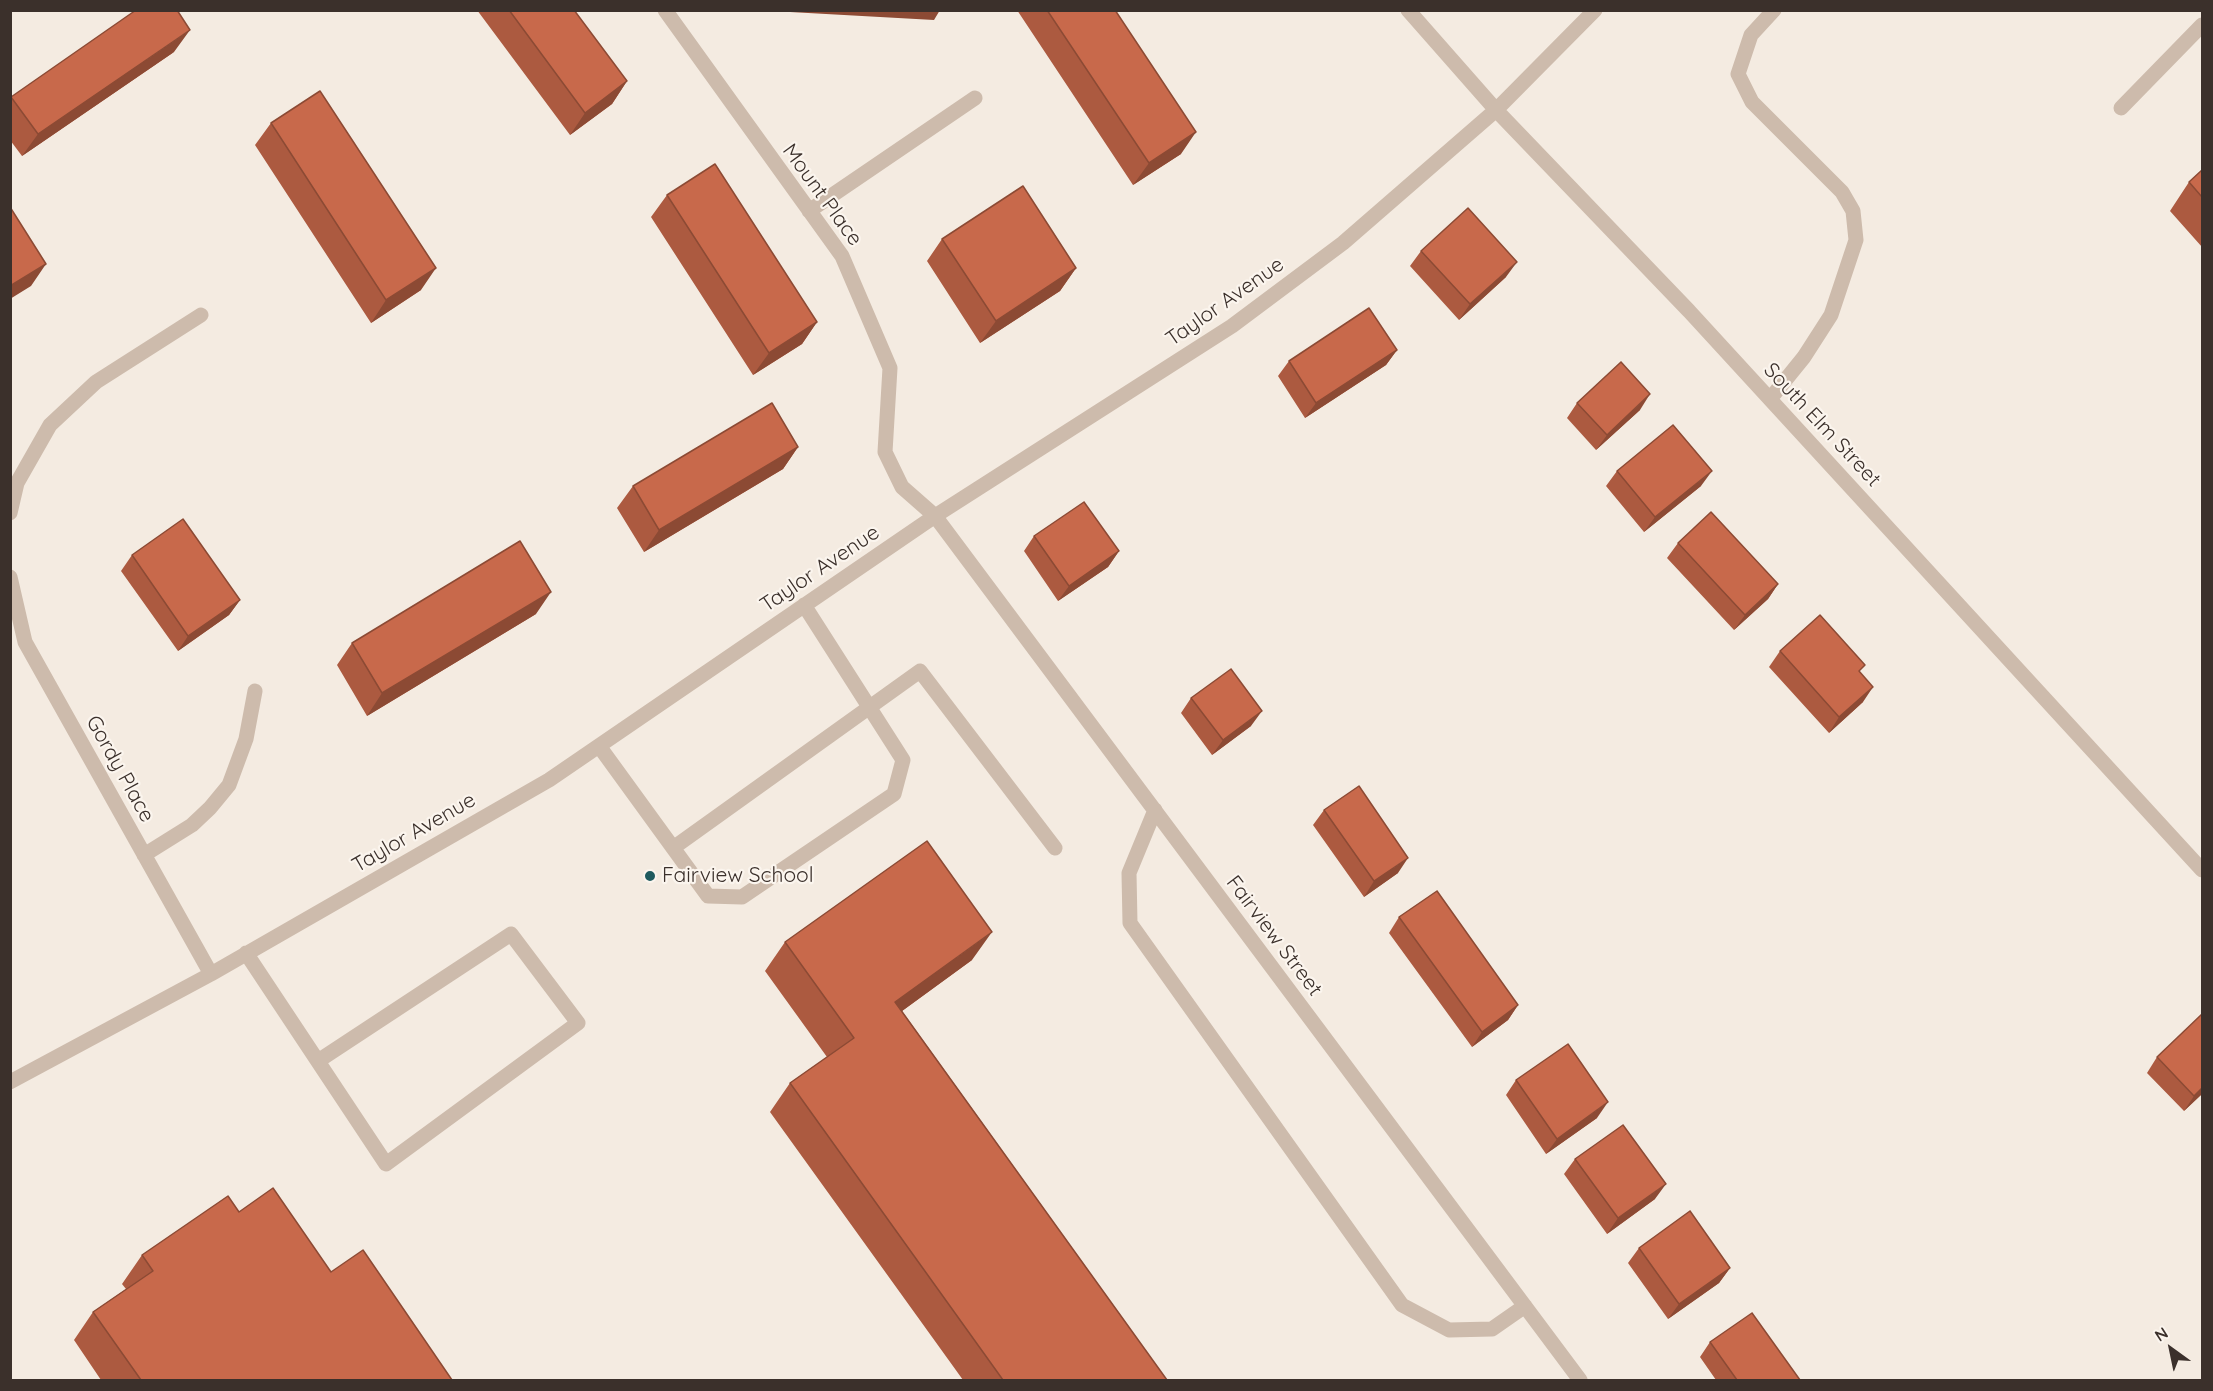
<!DOCTYPE html>
<style>
body{margin:0}
#map{position:relative;width:2213px;height:1391px;overflow:hidden;background:#f4ebe1;font-family:Quicksand,sans-serif}
canvas{display:block}
.frame{position:absolute;inset:0;border:12px solid #3b302b;pointer-events:none}
.north{position:absolute;left:2141px;top:1319px;width:60px;height:60px;-webkit-text-stroke:4px #fbf5ee;paint-order:stroke;rotate:327deg;font-size:16px;font-weight:700;line-height:24px;text-align:center;color:#3b302b}
.north::after{content:'';display:block;margin:auto;width:21px;height:27px;background:#3b302b;clip-path:polygon(50% 0,100% 100%,50% 72%,0 100%)}
</style>
<div id="map">
<canvas width="2213" height="1391"></canvas>
<div class="frame"></div>
<div class="north">N</div>
</div>
<script>
const g = document.querySelector('canvas').getContext('2d');
g.lineJoin = 'round';
function shape(rows) {
  const path = new Path2D();
  for (const r of rows) {
    path.moveTo(r[0], r[1]);
    for (let i = 2; i < r.length; i += 2) path.lineTo(r[i], r[i + 1]);
  }
  return path;
}
function stroke(path, color, width, dash) {
  g.strokeStyle = color;
  g.lineWidth = width;
  g.lineCap = dash ? 'butt' : 'round';
  g.setLineDash(dash || []);
  g.stroke(path);
}
function paint(path, color) {
  g.fillStyle = color;
  g.fill(path, 'evenodd');
}
function write(font, color, halo, rows, align = 'center') {
  g.font = font + ' Quicksand,sans-serif';
  g.lineWidth = 4.5;
  g.setLineDash([]);
  g.textBaseline = 'middle';
  g.strokeStyle = halo;
  g.fillStyle = color;
  for (const [text, x, y, turn = 0] of rows) {
    g.save();
    g.translate(x, y);
    g.rotate((+turn || 0) * Math.PI / 180);
    g.textAlign = isNaN(turn) ? turn : align;
    if (halo) g.strokeText(text, 0, 0);
    g.fillText(text, 0, 0);
    g.restore();
  }
}
stroke(shape([
 [665,10,842,256,890,368,885,452,902,487,935,516,1580,1380],
 [1408,10,1496,110,1689,311,2202,870],
 [2121,108,2202,25],
 [809,211,975,98],
 [1770,399,1804,357,1831,315,1856,240,1853,211,1842,192,1752,102,1738,74,1751,35,1774,10],
 [10,513,17,483,50,425,96,382,201,315],
 [10,577,25,642,211,974],
 [599,746,708,896,742,897,894,794,903,760,804,605],
 [1155,810,1129,873,1130,923,1402,1305,1449,1330,1492,1329,1525,1306],
 [673,848,920,671,1055,848],
 [144,855,192,825,210,808,229,785,246,739,255,691],
 [246,953,386,1164,578,1023,511,934,318,1061],
 [10,1082,211,974,549,780,935,516,1232,326,1343,243,1496,110,1595,10]
]), '#cdbbac', 15);
paint(shape([
 [477,10,574,10,627,81,612,104,570,135],
 [1017,10,1115,10,1181,154,1133,185],
 [174,52,22,156,10,140,10,98,11,97],
 [271,123,421,290,371,323,255,145],
 [2202,170,2202,247,2170,211,2189,182],
 [667,195,817,322,802,344,753,375,651,217],
 [942,239,1076,268,1060,291,980,343,927,261],
 [1421,251,1506,277,1459,320,1410,266],
 [1397,350,1386,365,1305,418,1278,376,1289,361],
 [1577,403,1640,410,1596,450,1567,418],
 [798,447,783,469,644,552,617,508,633,486],
 [1617,471,1701,486,1644,532,1606,486],
 [1034,536,1119,551,1108,567,1058,601,1024,551],
 [1678,543,1778,584,1768,599,1734,630,1667,558],
 [132,555,240,600,229,615,178,651,121,571],
 [536,614,367,716,337,665,352,643],
 [1780,651,1860,672,1863,702,1829,733,1769,667],
 [1191,698,1251,726,1212,755,1181,713],
 [1324,810,1398,873,1364,897,1313,825],
 [1399,917,1518,1005,1508,1020,1472,1047,1389,933],
 [785,942,972,960,902,1011,1167,1380,963,1380,770,1112,790,1083,827,1057,765,971],
 [2157,1057,2202,1094,2184,1111,2147,1073],
 [1516,1080,1597,1118,1546,1154,1506,1095],
 [1575,1159,1655,1199,1607,1234,1564,1174],
 [239,1212,331,1272,452,1380,101,1380,74,1340,93,1312,126,1289,122,1284,142,1255],
 [1639,1248,1730,1268,1719,1283,1668,1319,1628,1263],
 [1710,1342,1800,1380,1716,1380,1700,1357]
]), '#ac5a40');
paint(shape([
 [791,10,940,10,934,20,790,12],
 [190,30,174,52,22,156,38,134],
 [627,81,612,104,570,135,585,113],
 [1196,132,1181,154,1133,185,1149,163],
 [1517,262,1506,277,1459,320,1470,304],
 [46,264,31,286,10,299,10,286],
 [436,268,421,290,371,323,386,300],
 [1076,268,1060,291,980,343,996,321],
 [817,322,802,344,753,375,769,353],
 [1397,350,1386,365,1305,418,1316,403],
 [1650,394,1640,410,1596,450,1607,435],
 [798,447,783,469,644,552,659,530],
 [1712,471,1701,486,1644,532,1655,517],
 [1119,551,1108,567,1058,601,1069,586],
 [1778,584,1768,599,1734,630,1745,615],
 [551,592,536,614,367,716,382,693],
 [240,600,229,615,178,651,188,636],
 [1873,687,1863,702,1829,733,1839,717],
 [1262,711,1251,726,1212,755,1223,740],
 [1408,858,1398,873,1364,897,1374,881],
 [992,932,972,960,876,1030,895,1002],
 [1518,1005,1508,1020,1472,1047,1482,1032],
 [2202,1088,2202,1094,2184,1111,2194,1096],
 [1608,1102,1597,1118,1546,1154,1557,1139],
 [1666,1184,1655,1199,1607,1234,1618,1218],
 [1730,1268,1719,1283,1668,1319,1679,1304]
]), '#8c4a34');
const building = shape([
 [136,10,177,10,190,30,38,134,11,97,136,10],
 [509,10,574,10,627,81,585,113,509,10],
 [1047,10,1115,10,1196,132,1149,163,1047,10],
 [320,91,436,268,386,300,271,123,320,91],
 [715,164,817,322,769,353,667,195,715,164],
 [2202,170,2202,197,2189,182,2202,170],
 [1023,186,1076,268,996,321,942,239,1023,186],
 [10,207,46,264,10,286,10,207],
 [1468,208,1517,262,1470,304,1421,251,1468,208],
 [1369,308,1397,350,1316,403,1289,361,1369,308],
 [1621,362,1650,394,1607,435,1577,403,1621,362],
 [772,403,798,447,659,530,633,486,772,403],
 [1673,425,1712,471,1655,517,1617,471,1673,425],
 [1084,502,1119,551,1069,586,1034,536,1084,502],
 [1711,512,1778,584,1745,615,1678,543,1711,512],
 [183,519,240,600,188,636,132,555,183,519],
 [520,541,551,592,382,693,352,643,520,541],
 [1820,615,1865,665,1859,671,1873,687,1839,717,1780,651,1820,615],
 [1231,669,1262,711,1223,740,1191,698,1231,669],
 [1359,786,1408,858,1374,881,1324,810,1359,786],
 [927,841,992,932,895,1002,1167,1380,1003,1380,790,1083,854,1038,785,942,927,841],
 [1437,891,1518,1005,1482,1032,1399,917,1437,891],
 [2202,1014,2202,1088,2194,1096,2157,1057,2202,1014],
 [1568,1044,1608,1102,1557,1139,1516,1080,1568,1044],
 [1623,1125,1666,1184,1618,1218,1575,1159,1623,1125],
 [273,1188,331,1272,363,1250,452,1380,141,1380,93,1312,153,1271,142,1255,228,1196,239,1212,273,1188],
 [1690,1211,1730,1268,1679,1304,1639,1248,1690,1211],
 [1752,1313,1800,1380,1737,1380,1710,1342,1752,1313]
]);
paint(building, '#c8694b');
stroke(building, '#8c4a34', 1.5);
for (const [x, y, r, color] of [
 [650,876,6,"#1f5a5e"]
]) {
  const dot = new Path2D();
  dot.arc(x, y, r, 0, 2 * Math.PI);
  g.fillStyle = color;
  g.fill(dot);
  stroke(dot, '#fbf5ee', 2);
}
write('21px', '#3b302b', '#fbf5ee', [
 ["Mount Place",822,195,54],
 ["Taylor Avenue",1225,302,-35],
 ["South Elm Street",1822,425,47],
 ["Taylor Avenue",820,569,-34],
 ["Gordy Place",120,769,61],
 ["Taylor Avenue",414,833,-30],
 ["Fairview Street",1274,936,53]
]);
write('21px', '#3b302b', '#fbf5ee', [
 ["Fairview School",662,876]
], 'left');
</script>
